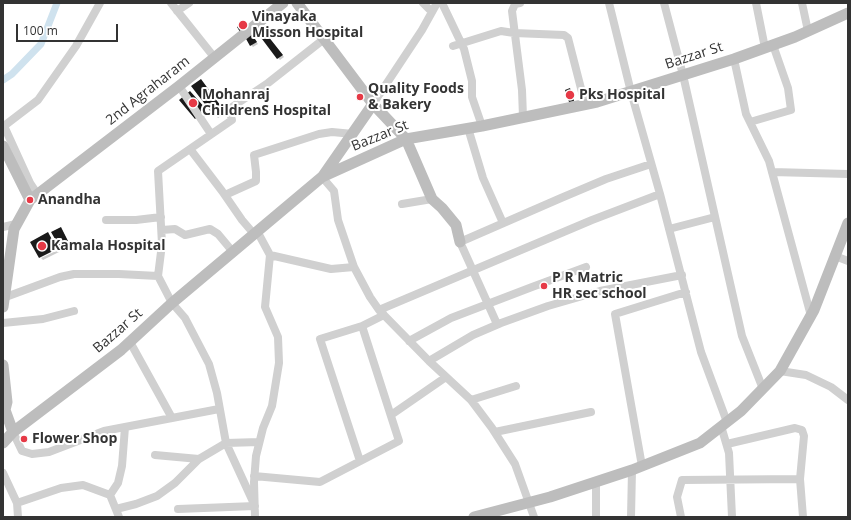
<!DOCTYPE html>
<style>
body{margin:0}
#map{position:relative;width:851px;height:520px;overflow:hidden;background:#fff;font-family:"Open Sans",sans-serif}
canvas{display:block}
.frame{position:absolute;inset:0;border:4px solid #333;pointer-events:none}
.scale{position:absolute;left:16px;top:24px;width:102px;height:18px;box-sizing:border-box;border:2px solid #333;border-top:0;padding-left:5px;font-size:12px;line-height:14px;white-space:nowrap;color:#333;-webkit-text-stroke:3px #fff;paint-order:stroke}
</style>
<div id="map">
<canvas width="851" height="520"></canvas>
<div class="frame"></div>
<div class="scale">100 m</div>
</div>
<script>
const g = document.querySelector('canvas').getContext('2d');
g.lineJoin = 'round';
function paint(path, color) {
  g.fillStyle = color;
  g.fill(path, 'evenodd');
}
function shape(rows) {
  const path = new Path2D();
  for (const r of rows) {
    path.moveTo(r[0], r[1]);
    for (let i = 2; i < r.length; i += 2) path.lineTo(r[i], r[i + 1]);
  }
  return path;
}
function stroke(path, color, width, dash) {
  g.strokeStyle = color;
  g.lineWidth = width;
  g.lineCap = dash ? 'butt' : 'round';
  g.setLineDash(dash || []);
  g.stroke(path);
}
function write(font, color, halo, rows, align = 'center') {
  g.font = font + ' "Open Sans",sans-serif';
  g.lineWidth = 4;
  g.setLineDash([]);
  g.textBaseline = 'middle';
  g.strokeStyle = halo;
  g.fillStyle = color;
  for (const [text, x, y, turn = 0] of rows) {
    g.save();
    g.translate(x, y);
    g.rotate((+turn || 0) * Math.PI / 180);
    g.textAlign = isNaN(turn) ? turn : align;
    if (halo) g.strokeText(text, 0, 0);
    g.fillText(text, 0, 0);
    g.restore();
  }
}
paint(shape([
 [251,34,258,44,253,47,251,45],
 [266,34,284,57,280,60,278,58],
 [203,83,226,113,218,118,193,86],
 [570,89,575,103,571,104,566,90],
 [193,95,209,113,199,121],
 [62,230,69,243,61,247,59,245],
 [58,250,59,252,43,260,41,258]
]), '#0003');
stroke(shape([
 [3,80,12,74,41,44,57,3]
]), '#cfe2ee', 7);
paint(shape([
 [244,22,247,27,240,32,237,27],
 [264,31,283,55,277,59,259,35],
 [251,33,257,42,250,46,245,37],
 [201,79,223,109,214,116,191,86],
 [570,88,574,101,569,102,565,90],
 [190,91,206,109,195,119,179,100],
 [61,227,68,241,59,246,51,232],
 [48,232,57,249,39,258,30,242]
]), '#1a1a1a');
stroke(shape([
 [171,3,214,57],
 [423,3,432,12],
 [442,3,464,49,472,81,472,97,482,126],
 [520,3,515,4,512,11,522,90,523,117],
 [609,3,631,92,660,194,701,352,727,422],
 [664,3,683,75,742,336,763,389],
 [756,3,765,48],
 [802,3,808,31],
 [177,11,189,3],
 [453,46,501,31,514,33,564,35,568,38,585,104],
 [734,59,746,114,769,161,811,316],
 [179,86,211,134],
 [373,104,422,30,437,3],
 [750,122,791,110,788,88,773,45],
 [468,128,483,178,503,223],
 [190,149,222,191,242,220,254,234],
 [772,172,848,174],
 [322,177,334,191,338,220,354,267,370,297,379,310,429,361,471,400,492,428,515,464,534,517],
 [38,195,30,183,4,126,38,100,76,46,100,3],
 [225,195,256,181,256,172,254,155,319,134,332,132,353,134],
 [402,204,432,199],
 [106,220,136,220,161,217],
 [3,227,16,224],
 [669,229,715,217],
 [162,230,175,229,185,235,210,229,218,234,233,252],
 [270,255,331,269,354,267],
 [835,256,848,261],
 [3,298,60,277,74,274,119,274,158,276],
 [379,310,592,220,660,194],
 [3,323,43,319,74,311],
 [497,324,460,242,561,198,606,179,651,164],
 [409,341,451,318,532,287,586,267],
 [130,342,172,418],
 [429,361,473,335,501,323,548,306,600,291,682,275],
 [780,371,806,375,831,387,848,400],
 [471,400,516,386],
 [391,415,446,377],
 [721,426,729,453,732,517],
 [13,432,22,451,32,454,49,452,104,431,219,409],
 [495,432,591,412],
 [727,444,795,428,802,430,804,436,800,479,803,517],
 [155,455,199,459],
 [360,461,320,339,362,326],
 [642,466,615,314,686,292],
 [3,473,17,503,18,517],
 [254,476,320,482,399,441,362,326,384,315],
 [596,482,596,517],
 [110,495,118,483,122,466,125,427],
 [17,503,61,488,83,485,110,495,119,517],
 [116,509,136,504,157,496,175,483,199,459,226,443,259,442],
 [178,509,255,506,226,443,217,393,209,364,185,318,172,303,158,276,162,244,158,171,232,120,229,109,268,83,324,39],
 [255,517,254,482,256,456,263,428,272,406,279,363,278,337,265,307,270,255,257,231],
 [631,517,632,470],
 [681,517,677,497,682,480,800,479]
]), '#d0d0d0', 8);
stroke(shape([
 [297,3,373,104,406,139,432,199,442,208,456,225,460,242],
 [3,146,30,200],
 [323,176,373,104],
 [3,307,14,229,30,200,179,86,283,3],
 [3,365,7,402,5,410,13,432],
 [3,443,13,432,121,350,172,303,322,177,406,139,482,126,597,102,734,59,795,37,848,13],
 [474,517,550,497,632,470,700,443,741,411,780,371,814,310,848,223]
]), '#bdbdbd', 11);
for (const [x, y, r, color] of [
 [243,25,5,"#e63946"],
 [570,95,5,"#e63946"],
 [360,97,4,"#e63946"],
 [193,103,5,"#e63946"],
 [30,200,4,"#e63946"],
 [42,246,5,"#e63946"],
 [544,286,4,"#e63946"],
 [24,439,4,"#e63946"]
]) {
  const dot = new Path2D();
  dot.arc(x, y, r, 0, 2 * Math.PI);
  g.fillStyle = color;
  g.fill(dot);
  stroke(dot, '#fff', 1.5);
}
write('bold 14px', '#333', '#fff', [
 ["Vinayaka",252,17],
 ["Misson Hospital",252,33],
 ["Quality Foods",368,89],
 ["& Bakery",368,105],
 ["Mohanraj",202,95],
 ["ChildrenS Hospital",202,111],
 ["Pks Hospital",579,95],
 ["Anandha",38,200],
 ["Kamala Hospital",51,246],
 ["P R Matric",552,278],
 ["HR sec school",552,294],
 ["Flower Shop",32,439]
], 'left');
write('14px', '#333', '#fff', [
 ["Bazzar St",694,56,-18],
 ["2nd Agraharam",148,91,-38],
 ["Bazzar St",380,136,-22],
 ["Bazzar St",118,331,-41]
]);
</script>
